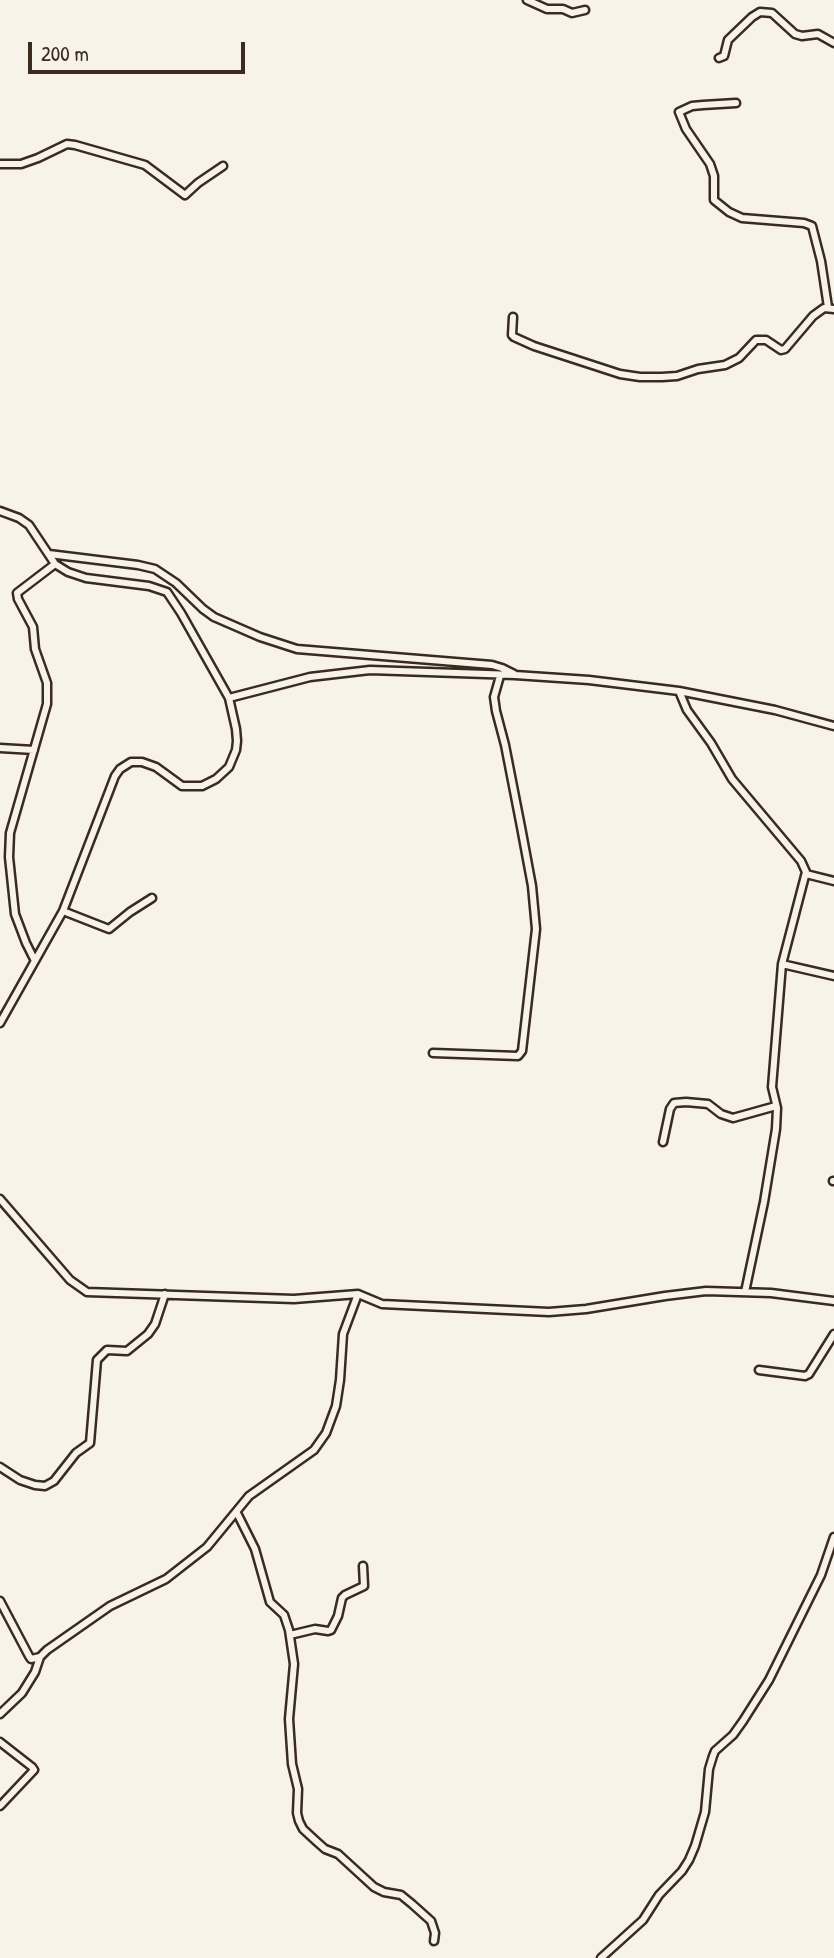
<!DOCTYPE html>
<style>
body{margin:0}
#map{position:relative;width:834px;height:1958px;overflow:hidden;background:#f7f3e8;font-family:"Patrick Hand",sans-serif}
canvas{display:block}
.scale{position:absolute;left:28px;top:42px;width:217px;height:32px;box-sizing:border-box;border:4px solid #3b2a1e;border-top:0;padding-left:9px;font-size:21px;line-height:24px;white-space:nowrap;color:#3b2a1e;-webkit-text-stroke:5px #f7f3e8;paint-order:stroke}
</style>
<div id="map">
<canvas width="834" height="1958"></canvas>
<div class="scale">200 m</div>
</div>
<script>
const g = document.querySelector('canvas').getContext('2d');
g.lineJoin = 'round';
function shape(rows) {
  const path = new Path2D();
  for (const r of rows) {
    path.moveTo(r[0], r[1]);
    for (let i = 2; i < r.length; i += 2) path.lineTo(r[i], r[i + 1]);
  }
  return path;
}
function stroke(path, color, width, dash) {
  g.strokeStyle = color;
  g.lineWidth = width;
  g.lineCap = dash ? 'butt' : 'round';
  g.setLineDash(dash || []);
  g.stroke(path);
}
const street = shape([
 [527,0,547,9,563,9,572,13,585,10],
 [719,58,724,56,728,40,752,17,760,12,772,13,795,34,802,36,818,34,834,43],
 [736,103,703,105,692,106,679,112,686,129,710,164,714,176,714,200,729,212,742,218,804,223,812,226,821,261,828,307],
 [0,164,21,164,38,158,67,144,75,145,145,165,185,195,198,183,223,166],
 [513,317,512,335,514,337,534,346,620,374,640,377,662,377,677,376,698,369,725,365,739,358,756,340,766,340,781,350,785,349,813,316,824,308,834,309],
 [0,511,19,518,29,525,55,564,68,572,86,578,149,586,167,592,181,613,229,698,236,729,237,741,236,750,229,767,216,779,202,786,182,786,156,767,142,762,131,762,120,769,115,776,63,911,0,1023],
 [49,554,138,565,155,569,176,583,203,609,214,617,260,637,297,649,492,665,502,668,514,674],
 [679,691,687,710,711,743,732,779,801,861,806,872,782,964,772,1087,777,1108,776,1129,764,1202,745,1292],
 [229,698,310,677,370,670,515,675,589,680,679,691,775,710,834,726],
 [0,748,34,750],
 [806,874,834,881],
 [63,911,109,929,130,912,152,898],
 [35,961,26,943,15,914,9,857,10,833,47,704,47,683,35,649,33,627,18,599,17,593,55,564],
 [782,964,834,976],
 [433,1053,518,1056,522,1051,536,929,532,886,521,827,505,745,496,711,494,697,500,676],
 [663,1142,670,1109,674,1103,686,1102,708,1104,721,1114,733,1118,776,1106],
 [833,1181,834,1181],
 [0,1199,70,1280,87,1292,294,1299,358,1294,382,1304,549,1312,586,1309,665,1296,706,1291,771,1293,834,1301],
 [759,1370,805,1376,809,1374,834,1334],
 [0,1467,20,1480,35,1485,45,1486,54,1481,76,1453,90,1443,97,1360,107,1350,127,1351,148,1334,155,1324,165,1294],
 [237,1513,255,1549,270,1602,284,1615,289,1630,294,1664,289,1719,292,1764,298,1789,297,1813,299,1821,303,1829,316,1841,325,1849,338,1854,374,1887,384,1892,401,1895,412,1904,431,1921,435,1933,434,1941],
 [0,1601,29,1656,31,1659,40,1657],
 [290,1635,315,1629,328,1631,331,1630,338,1616,342,1598,345,1595,364,1586,363,1566],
 [0,1714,22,1693,35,1672,40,1657,47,1650,110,1606,166,1579,207,1547,249,1496,314,1450,326,1433,336,1406,340,1380,343,1334,358,1294],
 [0,1742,32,1767,34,1770,0,1806],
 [601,1958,643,1920,659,1895,682,1871,689,1860,695,1846,705,1812,709,1769,713,1756,715,1751,733,1735,743,1721,769,1680,821,1575,834,1537]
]);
stroke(street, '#3b2a1e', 11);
stroke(street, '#f7f3e8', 6);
</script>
